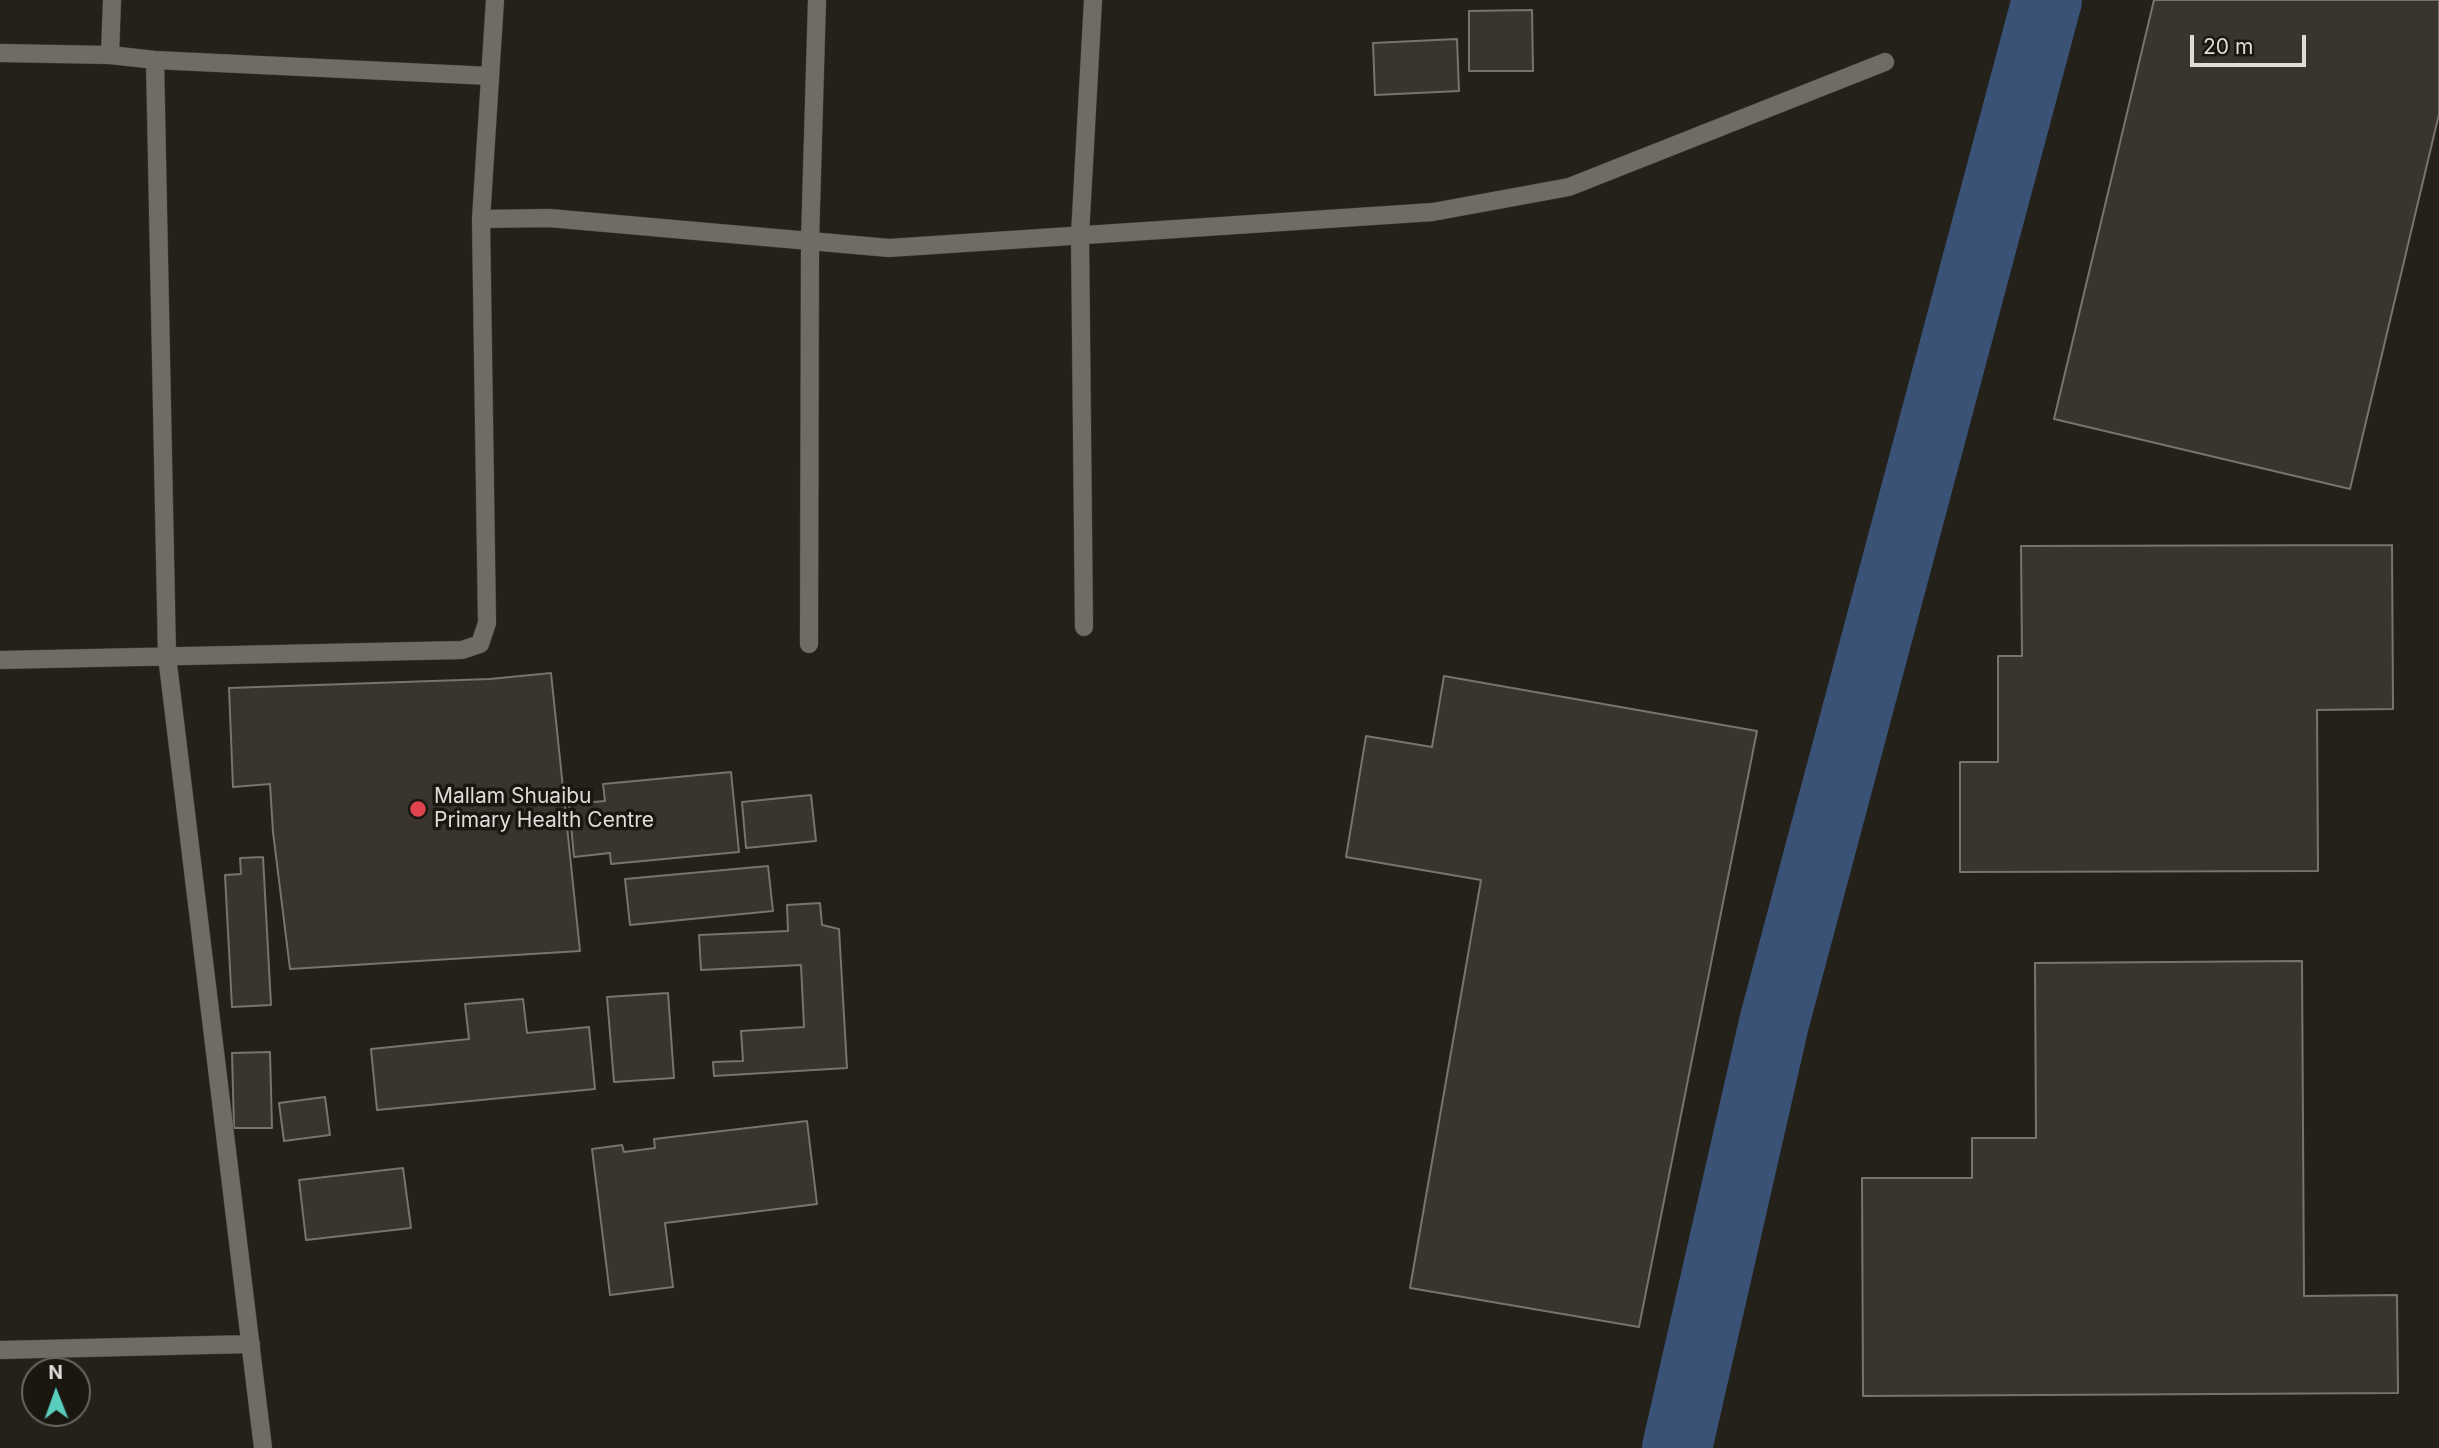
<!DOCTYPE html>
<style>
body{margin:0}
#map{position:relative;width:2439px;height:1448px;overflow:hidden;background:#24201a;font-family:Inter,sans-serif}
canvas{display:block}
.north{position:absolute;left:21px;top:1357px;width:70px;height:70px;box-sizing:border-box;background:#1a1711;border:2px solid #696661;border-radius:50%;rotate:359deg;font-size:19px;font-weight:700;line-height:28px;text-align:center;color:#dfddd9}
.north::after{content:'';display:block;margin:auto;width:24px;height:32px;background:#5acebd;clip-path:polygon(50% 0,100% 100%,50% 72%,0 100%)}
.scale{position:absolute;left:2190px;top:35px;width:116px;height:32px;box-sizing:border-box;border:4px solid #dfddd9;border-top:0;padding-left:9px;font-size:21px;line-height:24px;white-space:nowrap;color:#dfddd9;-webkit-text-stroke:5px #1a1711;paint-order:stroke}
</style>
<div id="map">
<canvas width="2439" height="1448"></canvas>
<div class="north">N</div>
<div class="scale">20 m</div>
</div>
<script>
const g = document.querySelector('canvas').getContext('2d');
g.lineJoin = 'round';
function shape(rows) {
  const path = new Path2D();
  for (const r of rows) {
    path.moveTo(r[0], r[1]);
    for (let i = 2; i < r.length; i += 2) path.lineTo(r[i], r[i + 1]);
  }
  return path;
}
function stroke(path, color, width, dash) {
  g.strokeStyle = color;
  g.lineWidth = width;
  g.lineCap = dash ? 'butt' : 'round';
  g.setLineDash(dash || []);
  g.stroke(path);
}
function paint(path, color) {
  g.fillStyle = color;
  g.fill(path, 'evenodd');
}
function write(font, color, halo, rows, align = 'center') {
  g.font = font + ' Inter,sans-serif';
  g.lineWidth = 7;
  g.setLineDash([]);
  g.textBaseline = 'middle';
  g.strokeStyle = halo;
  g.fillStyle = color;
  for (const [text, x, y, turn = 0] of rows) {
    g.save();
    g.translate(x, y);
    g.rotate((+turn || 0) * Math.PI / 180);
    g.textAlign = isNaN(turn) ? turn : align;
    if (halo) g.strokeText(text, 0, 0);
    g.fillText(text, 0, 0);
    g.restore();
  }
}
stroke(shape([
 [1677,1448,1774,1023,2047,0]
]), '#395276', 70);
const building = shape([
 [2154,0,2439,0,2439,114,2350,489,2054,419,2154,0],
 [1532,10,1533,71,1469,71,1469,11,1532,10],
 [1457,39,1459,91,1375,95,1373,43,1457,39],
 [2392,545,2393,709,2317,710,2318,871,1960,872,1960,762,1998,762,1998,656,2022,656,2021,546,2392,545],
 [551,673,580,951,290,969,273,832,270,784,233,787,229,688,490,679,551,673],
 [1444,676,1757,731,1639,1327,1410,1288,1481,880,1346,857,1366,736,1432,747,1444,676],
 [731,772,739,852,611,864,610,853,574,857,569,804,605,801,603,784,731,772],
 [811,795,816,841,746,848,742,802,811,795],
 [263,857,271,1005,232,1007,225,875,241,874,240,858,263,857],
 [768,866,773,911,630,925,625,879,768,866],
 [820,903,822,925,839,929,847,1068,714,1076,713,1062,743,1061,741,1031,804,1027,801,965,701,970,699,935,788,931,787,905,820,903],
 [2302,961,2304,1296,2397,1295,2398,1393,1863,1396,1862,1178,1972,1178,1972,1138,2036,1138,2035,963,2302,961],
 [668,993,674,1078,614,1082,607,997,668,993],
 [523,999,527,1033,589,1027,595,1089,377,1110,371,1049,469,1039,465,1004,523,999],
 [270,1052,272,1128,234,1128,232,1053,270,1052],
 [325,1097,330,1135,284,1141,279,1103,325,1097],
 [807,1121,817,1204,665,1223,673,1287,610,1295,592,1149,622,1145,624,1152,655,1148,654,1139,807,1121],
 [403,1168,411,1228,306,1240,299,1180,403,1168]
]);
paint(building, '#39342e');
stroke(building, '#79736d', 2);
const street = shape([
 [0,53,110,55,155,60,490,76],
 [110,55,112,0],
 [155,60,167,656,263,1448],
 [481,219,549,218,889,248,1433,212,1569,187,1885,62],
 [1084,627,1080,235,1093,0],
 [809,644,810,241,817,0],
 [0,660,462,650,480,644,487,623,481,219,495,0],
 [0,1350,251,1344]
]);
stroke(street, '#3f3d38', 19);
stroke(street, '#706c64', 18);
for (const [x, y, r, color] of [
 [418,809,9,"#e0444e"]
]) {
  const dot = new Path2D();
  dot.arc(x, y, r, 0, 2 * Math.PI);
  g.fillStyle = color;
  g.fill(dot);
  stroke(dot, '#1a1711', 2.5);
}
write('21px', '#dfddd9', '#1a1711', [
 ["Mallam Shuaibu",434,797],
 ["Primary Health Centre",434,821]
], 'left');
</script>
